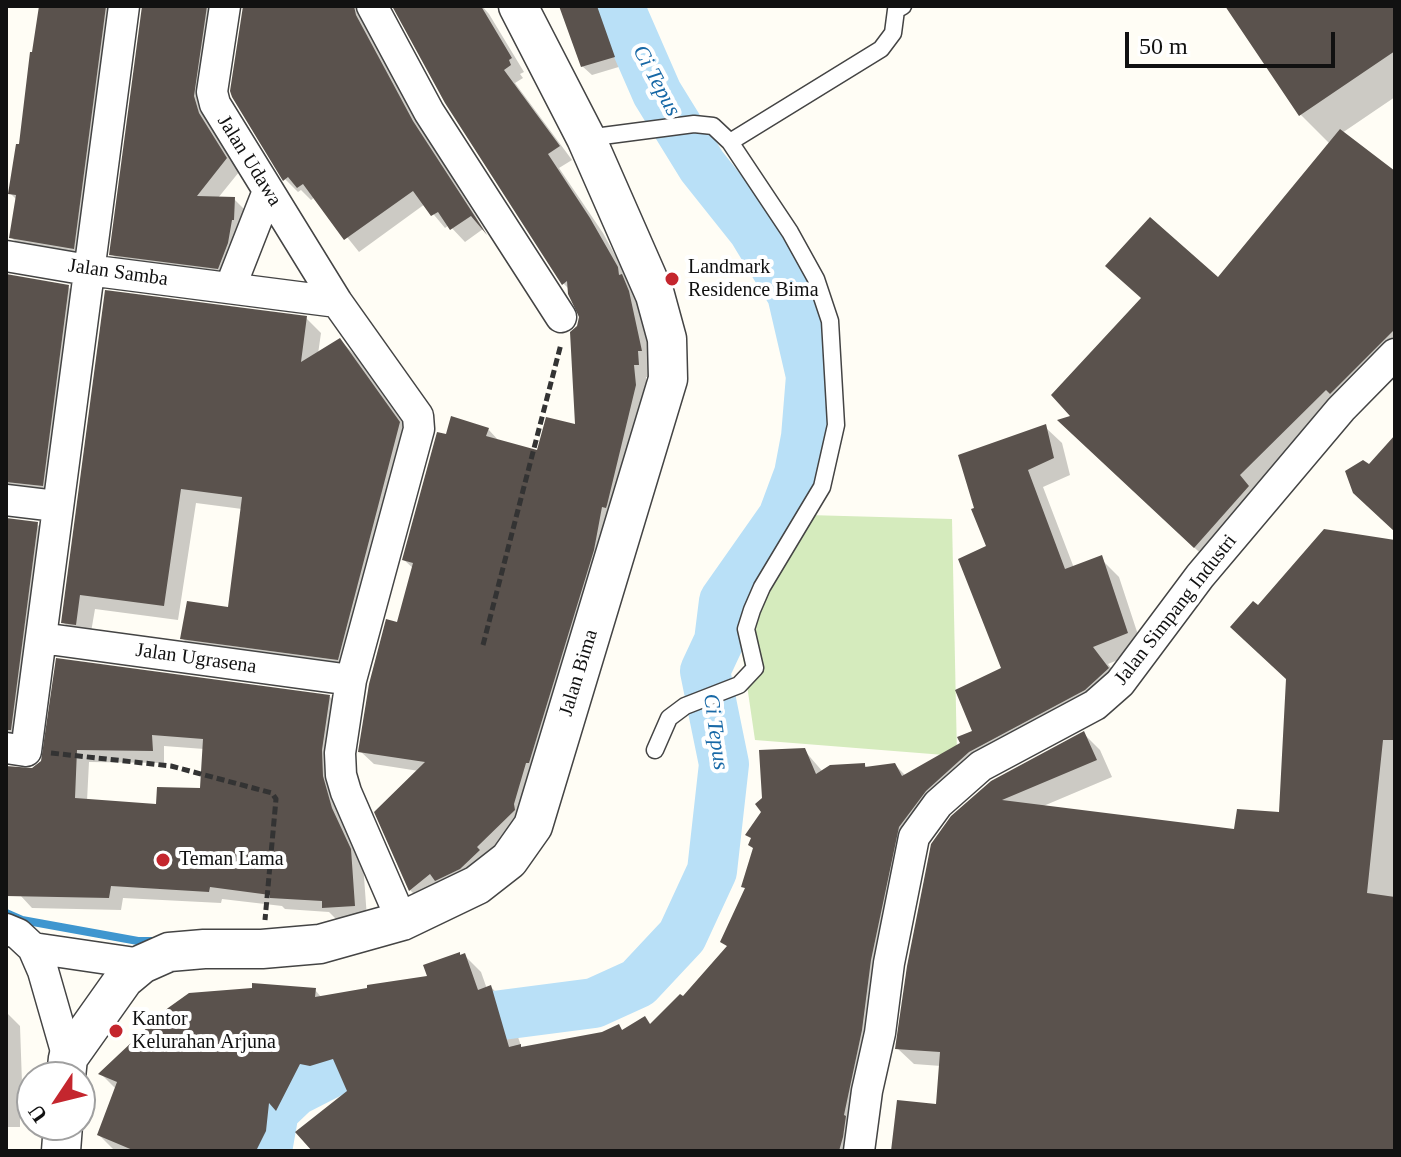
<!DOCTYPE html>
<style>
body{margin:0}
#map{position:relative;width:1401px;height:1157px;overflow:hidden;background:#fffdf5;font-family:"Times New Roman",serif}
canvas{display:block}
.frame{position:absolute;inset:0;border:8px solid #111;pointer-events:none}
.north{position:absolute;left:16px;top:1061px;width:80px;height:80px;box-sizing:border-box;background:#fff;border:2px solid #a0a0a0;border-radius:50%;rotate:235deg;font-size:22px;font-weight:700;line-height:32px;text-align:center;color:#111}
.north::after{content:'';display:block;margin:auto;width:28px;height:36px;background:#c4262e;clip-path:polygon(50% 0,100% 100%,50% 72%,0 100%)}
.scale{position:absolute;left:1125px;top:32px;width:210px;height:36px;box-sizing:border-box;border:4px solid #111;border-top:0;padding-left:10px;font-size:24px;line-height:28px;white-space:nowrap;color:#111;-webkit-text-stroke:6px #fff;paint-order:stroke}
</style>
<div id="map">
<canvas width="1401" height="1157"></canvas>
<div class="frame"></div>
<div class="north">U</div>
<div class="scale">50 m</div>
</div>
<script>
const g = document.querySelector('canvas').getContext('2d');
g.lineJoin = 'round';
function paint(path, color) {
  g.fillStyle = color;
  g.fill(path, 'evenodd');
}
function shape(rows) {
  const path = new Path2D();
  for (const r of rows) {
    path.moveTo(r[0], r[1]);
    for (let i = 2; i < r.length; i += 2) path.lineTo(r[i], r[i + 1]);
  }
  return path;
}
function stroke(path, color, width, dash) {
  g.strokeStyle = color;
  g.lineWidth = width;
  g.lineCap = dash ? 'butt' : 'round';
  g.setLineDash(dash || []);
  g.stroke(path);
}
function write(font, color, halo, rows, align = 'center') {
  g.font = font + ' "Times New Roman",serif';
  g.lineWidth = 8;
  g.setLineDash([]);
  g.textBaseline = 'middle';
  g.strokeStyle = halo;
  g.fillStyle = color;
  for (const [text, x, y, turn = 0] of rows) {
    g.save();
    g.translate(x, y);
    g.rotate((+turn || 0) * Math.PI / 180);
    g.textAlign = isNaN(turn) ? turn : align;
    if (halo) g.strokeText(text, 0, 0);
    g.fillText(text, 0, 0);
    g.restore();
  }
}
paint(shape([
 [808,515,952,519,957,756,755,740,741,644,743,606]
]), '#d5ebbd');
paint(shape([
 [41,6,125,6,86,261,25,251,12,238,17,200,10,193,21,147],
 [144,6,226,6,206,104,212,128,239,172,218,198,234,199,247,212,231,281,125,267,112,254],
 [245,6,373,6,368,29,426,136,488,236,483,229,465,242,449,225,445,228,425,204,359,252,315,197,311,200,301,190,298,192,285,179,234,96],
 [395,6,482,6,489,14,524,72,520,74,523,78,515,83,572,160,559,168,603,233,634,290,651,344,651,377,646,377,648,399,527,823,423,903,410,890,377,813,419,771,374,764,360,751,414,569,404,560,447,436,488,429,500,442,539,453,577,426,578,327,581,317,570,290,563,283],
 [554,6,602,6,622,66,592,75,582,66,561,8],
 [1227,6,1395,6,1395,97,1342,133,1395,177,1395,369,1214,566,1079,439,1074,417,1218,280,1330,144,1301,115],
 [6,276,68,287,81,299,55,498,6,500],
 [106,293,306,318,321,333,318,354,340,340,355,355,414,439,352,674,197,653,182,638,230,610,242,509,196,503,178,620,95,609,90,638,78,637,63,622],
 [1045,427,1062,443,1070,475,1043,487,1074,568,1102,560,1119,577,1143,650,1108,664,1124,685,986,769,915,844,857,1151,311,1151,350,1092,343,1077,328,1082,317,1080,294,1126,285,1118,281,1151,115,1151,99,1135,117,1090,101,1074,315,990,322,998,430,978,459,954,465,956,481,972,487,989,491,987,507,1004,522,1049,602,1034,618,1026,624,1032,652,1026,683,999,728,947,722,941,747,890,743,886,804,750,823,772,865,765,868,769,895,765,906,776,962,744,974,732,1004,669,989,547],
 [6,519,37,524,49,536,22,742,6,748],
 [1395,542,1395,1151,893,1151,938,1106,941,1066,914,1064,897,1048,933,845,1084,734,1100,750,1112,777,1041,807,1236,831,1281,814,1288,679,1258,608],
 [58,660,330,697,342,710,363,863,367,918,337,920,329,912,285,909,282,906,222,899,221,903,123,898,121,910,32,908,20,895,6,890,6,768,34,769,42,762],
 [164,746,204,749,201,790,158,806,87,801,89,762,164,763],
 [6,1012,20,1026,22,1083,28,1088,25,1112,20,1111,20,1127,6,1127]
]), '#0003');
stroke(shape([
 [6,913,22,920,138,941,158,941]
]), '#3f96cf', 8);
stroke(shape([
 [267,1151,274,1111,295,1091,336,1070,399,1054,463,1025,494,1016,594,1003,638,983,682,936,712,871,724,764,705,671,719,641,724,601,783,517,799,474,806,437,811,376,792,294,753,230,702,166,657,93,619,6]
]), '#b9e0f7', 50);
paint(shape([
 [39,6,106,6,74,249,9,238,16,195,8,194,16,144,19,144,30,52,32,52],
 [142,6,207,6,194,96,199,113,227,158,197,196,235,197,234,220,232,220,228,243,218,269,109,255],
 [243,6,354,6,356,15,413,121,487,235,471,216,450,230,438,212,431,216,413,191,344,240,303,184,297,188,288,177,283,181,232,97,230,91],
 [392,6,481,6,512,58,509,60,511,65,504,70,560,146,548,154,590,218,618,267,619,275,622,274,629,291,642,351,638,351,639,365,634,365,636,385,607,505,606,508,602,507,594,550,529,763,526,763,514,804,515,810,477,847,480,850,460,869,435,881,430,874,409,891,374,812,425,762,358,752,369,684,386,619,397,622,413,563,402,560,437,432,446,434,451,416,489,428,486,436,537,450,546,417,575,424,570,332,577,326,579,317,568,294,567,281,562,285,445,103],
 [559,6,597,6,615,57,581,67],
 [1225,6,1395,6,1395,51,1299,116],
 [1340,129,1395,171,1395,329,1330,394,1326,390,1240,475,1249,486,1194,548,1057,420,1070,416,1051,395,1141,298,1105,266,1150,217,1218,277],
 [6,274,69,285,43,486,6,482],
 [105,290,307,316,301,362,340,338,400,422,338,660,180,639,187,601,228,607,242,497,181,489,164,606,80,595,76,625,61,623],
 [1046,424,1054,458,1028,470,1065,569,1102,555,1128,633,1093,647,1109,668,1085,690,969,752,926,791,899,827,871,960,862,1030,844,1115,846,1116,843,1137,839,1151,312,1151,295,1132,347,1091,333,1059,310,1066,300,1064,276,1111,269,1103,266,1131,256,1151,135,1151,97,1135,117,1082,98,1074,168,1008,189,993,252,988,252,983,316,988,315,997,367,988,367,985,427,976,423,965,460,952,460,955,465,953,478,990,491,985,509,1047,521,1044,521,1047,602,1032,619,1024,622,1030,645,1016,650,1024,680,994,683,996,727,946,720,942,745,888,741,887,753,848,748,845,751,838,745,835,761,812,755,804,762,798,759,750,805,748,816,774,830,765,865,763,865,767,895,763,902,776,960,743,957,737,972,731,955,690,1001,668,958,559,986,546,971,509,974,508,958,455],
 [1395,435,1395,532,1353,493,1345,471,1363,460,1369,464],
 [6,518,38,522,11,730,6,730],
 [1324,529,1395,540,1395,740,1383,740,1367,893,1395,897,1395,1151,891,1151,897,1100,936,1104,940,1052,895,1049,907,966,931,844,951,816,991,781,1084,731,1097,760,1002,800,1234,829,1237,809,1279,812,1286,679,1230,627,1253,601,1258,605],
 [56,658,330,695,322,750,323,776,332,808,351,849,355,906,322,908,322,901,270,898,270,895,210,887,209,892,111,886,109,898,6,896,6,766,32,768,41,761],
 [152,735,203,739,200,788,157,787,156,804,75,798,77,750,153,751]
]), '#5a524d');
const service = shape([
 [587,138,694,124,713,126,730,142,881,49,893,33,896,10,903,6],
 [655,750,669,718,685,706,739,685,755,668,746,629,752,610,762,587,822,487,836,425,830,321,816,279,790,232,730,142]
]);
const minor = shape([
 [225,6,212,92,215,104,337,302,418,416,419,429,416,440,351,680,340,753,341,775,346,792,402,921],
 [372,6,429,112,561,317],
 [6,256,88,270,337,302],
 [230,288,268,191],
 [6,500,56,506],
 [41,638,351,680],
 [6,748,26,751,124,6],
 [6,929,18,934,33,948,43,971,68,1058],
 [33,948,142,964],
 [859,1151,867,1091,880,1033,889,963,914,837,938,804,981,766,1095,705,1120,683,1200,576,1341,409,1395,354]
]);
const tertiary = shape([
 [66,1077,68,1058,124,979,142,964,169,952,204,949,262,949,320,944,402,921,477,885,509,860,533,826,668,379,667,339,655,295,586,138,518,6],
 [61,1151,63,1125]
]);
stroke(service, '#444', 19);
stroke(minor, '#444', 33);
stroke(tertiary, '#444', 41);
stroke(shape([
 [483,645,561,344],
 [51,753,171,766,272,793,276,799,265,920]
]), '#333', 5, [8, 4]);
stroke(service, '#fff', 16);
stroke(minor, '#fff', 30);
stroke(tertiary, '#fff', 38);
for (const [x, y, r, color] of [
 [672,279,8,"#c4262e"],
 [163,860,8,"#c4262e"],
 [116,1031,8,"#c4262e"]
]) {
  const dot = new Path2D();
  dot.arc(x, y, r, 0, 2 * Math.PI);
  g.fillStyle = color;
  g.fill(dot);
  stroke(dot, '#fff', 3);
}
write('20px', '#111', '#fff', [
 ["Jalan Udawa",249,161,58],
 ["Jalan Samba",118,273,8],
 ["Jalan Simpang Industri",1176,610,-52],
 ["Jalan Ugrasena",196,659,8],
 ["Jalan Bima",579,673,-73]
]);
write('20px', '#111', '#fff', [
 ["Landmark",688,268],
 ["Residence Bima",688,291],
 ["Teman Lama",179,860],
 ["Kantor",132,1020],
 ["Kelurahan Arjuna",132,1043]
], 'left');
write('italic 22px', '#1768a6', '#fff', [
 ["Ci Tepus",656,81,62],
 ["Ci Tepus",715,732,82]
]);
</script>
